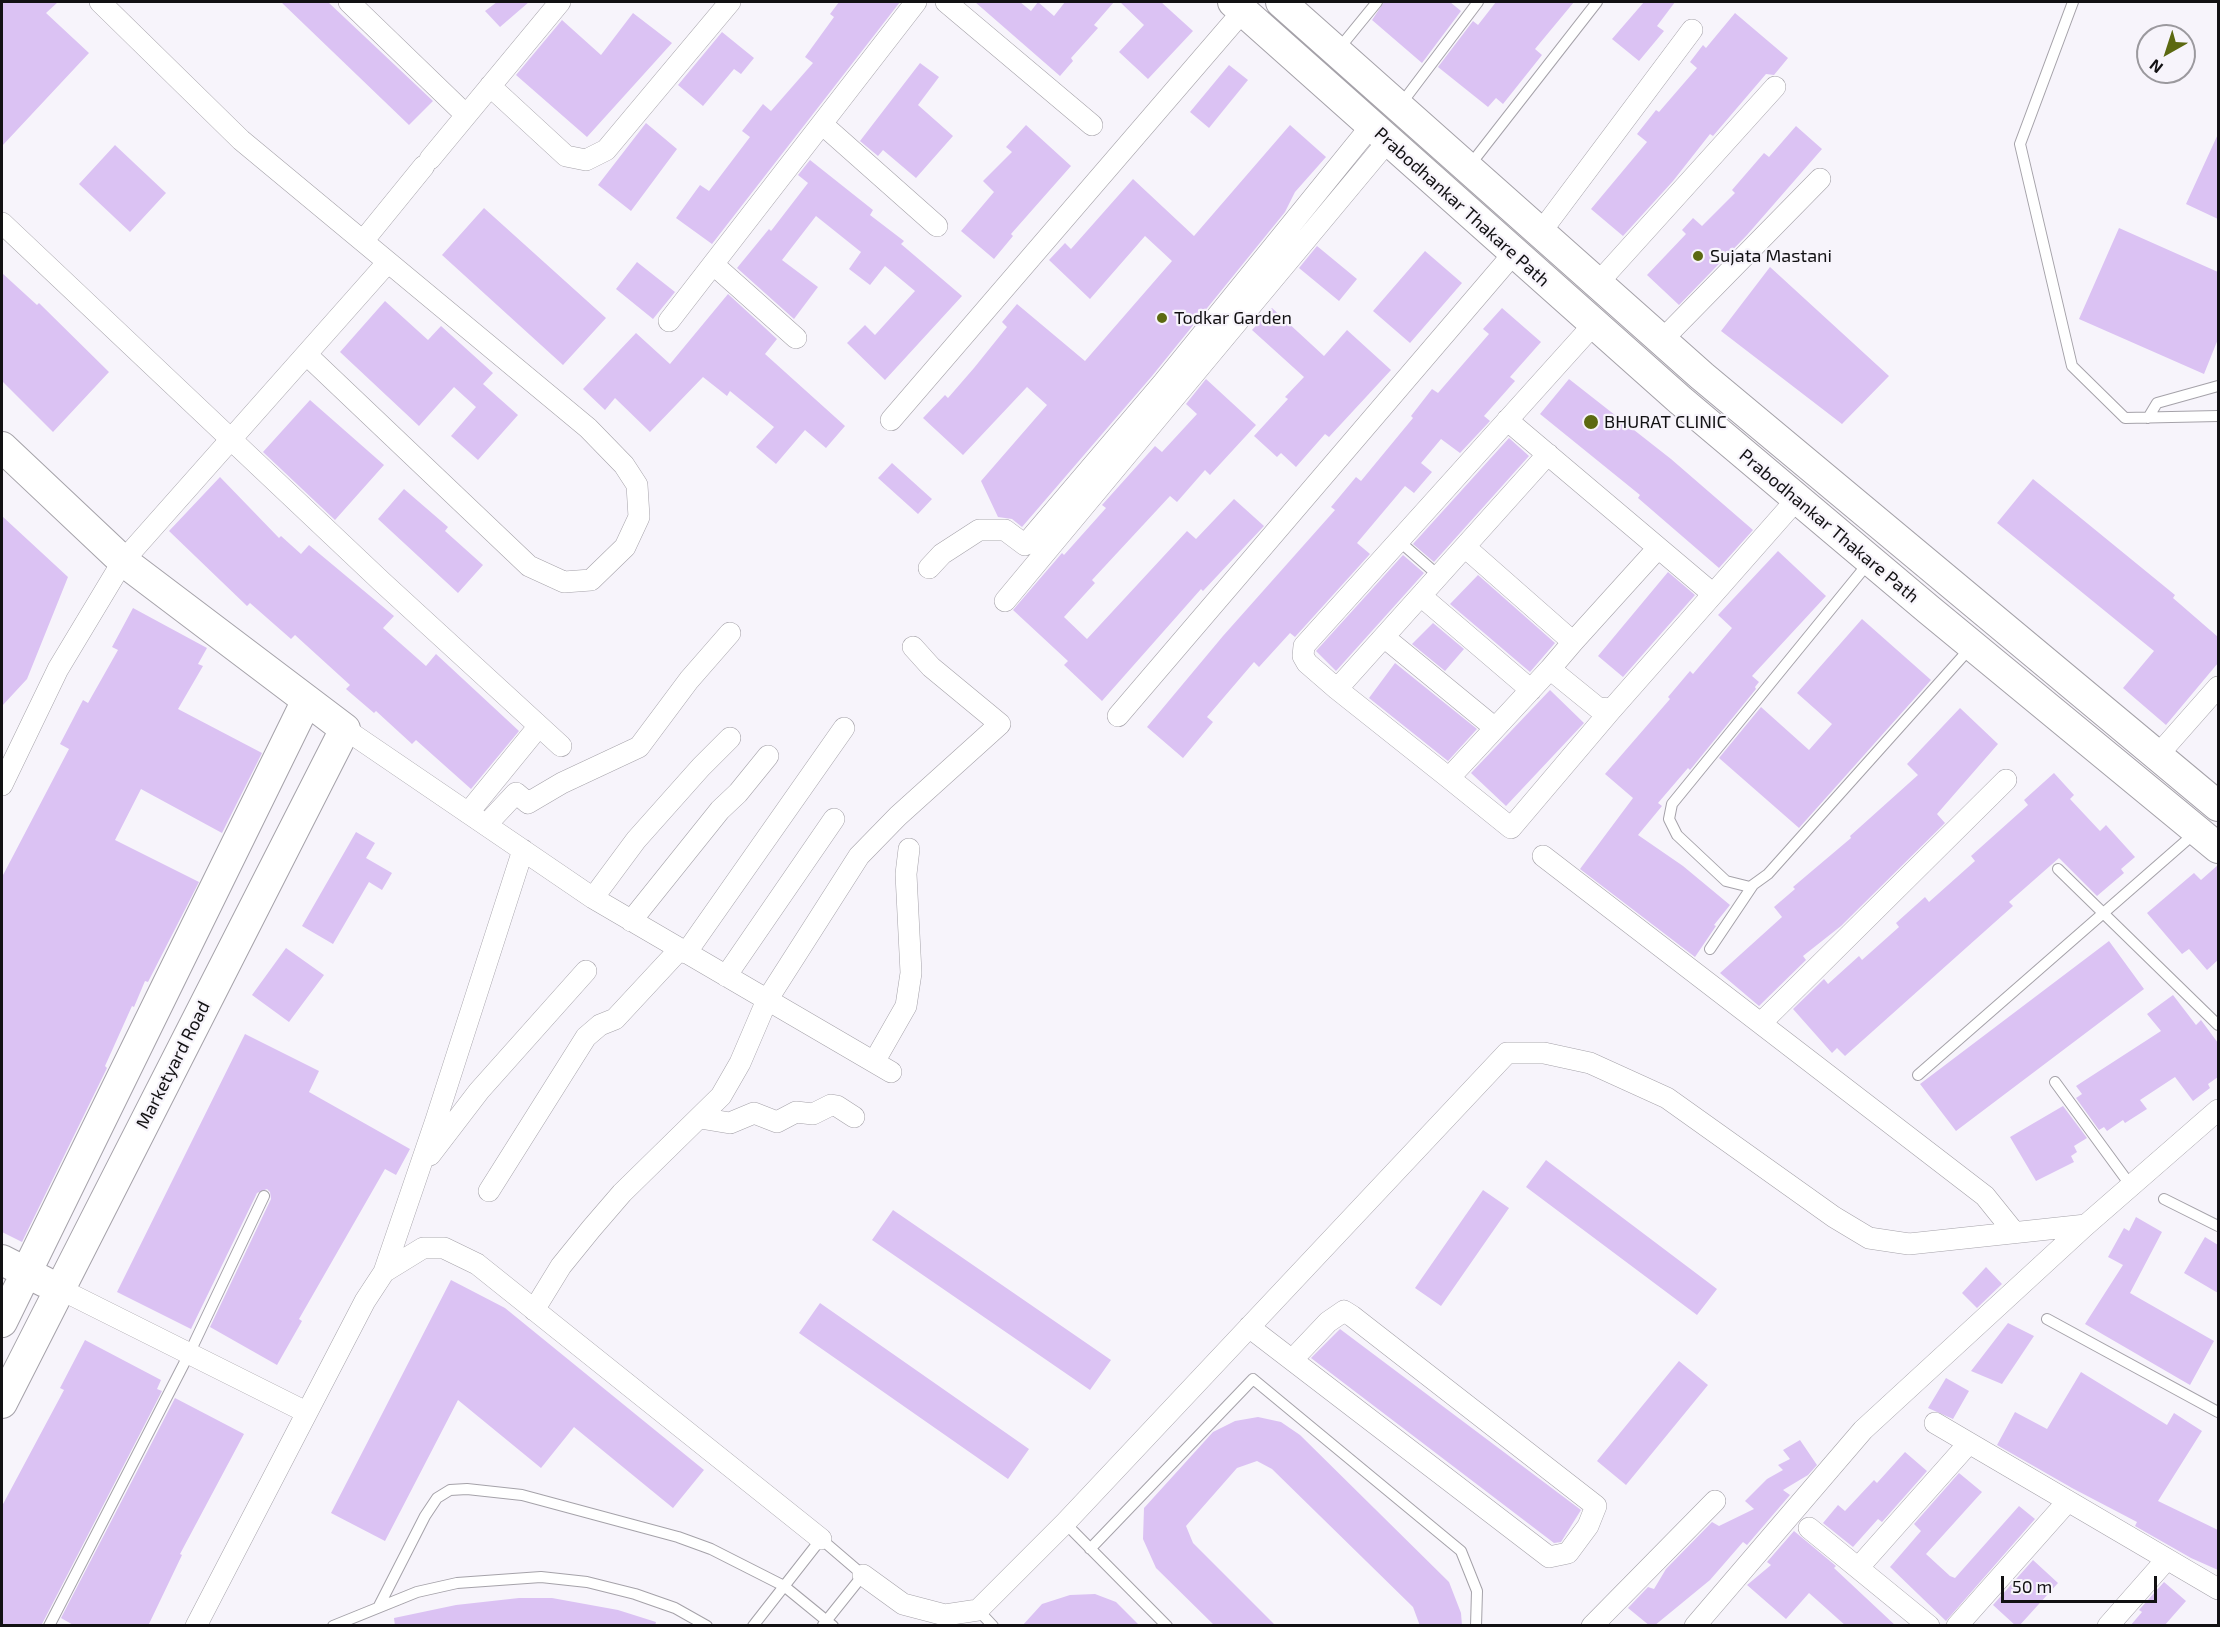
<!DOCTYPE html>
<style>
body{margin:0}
#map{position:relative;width:2220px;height:1627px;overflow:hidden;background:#f7f4fb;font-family:"Exo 2",sans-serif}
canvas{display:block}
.frame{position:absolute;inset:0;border:3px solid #121113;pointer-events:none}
.north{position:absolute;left:2136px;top:24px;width:60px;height:60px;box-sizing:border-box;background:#f7f4fb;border:2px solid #9b999e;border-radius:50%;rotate:219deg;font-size:16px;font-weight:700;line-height:24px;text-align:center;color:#121113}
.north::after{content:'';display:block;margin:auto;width:21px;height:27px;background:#5c6911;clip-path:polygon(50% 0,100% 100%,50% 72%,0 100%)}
.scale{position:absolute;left:2001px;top:1576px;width:156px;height:27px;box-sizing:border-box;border:3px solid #121113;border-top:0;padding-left:8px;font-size:18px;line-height:21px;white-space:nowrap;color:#121113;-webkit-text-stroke:4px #f7f4fb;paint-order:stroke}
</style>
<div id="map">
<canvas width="2220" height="1627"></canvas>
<div class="frame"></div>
<div class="north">N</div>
<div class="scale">50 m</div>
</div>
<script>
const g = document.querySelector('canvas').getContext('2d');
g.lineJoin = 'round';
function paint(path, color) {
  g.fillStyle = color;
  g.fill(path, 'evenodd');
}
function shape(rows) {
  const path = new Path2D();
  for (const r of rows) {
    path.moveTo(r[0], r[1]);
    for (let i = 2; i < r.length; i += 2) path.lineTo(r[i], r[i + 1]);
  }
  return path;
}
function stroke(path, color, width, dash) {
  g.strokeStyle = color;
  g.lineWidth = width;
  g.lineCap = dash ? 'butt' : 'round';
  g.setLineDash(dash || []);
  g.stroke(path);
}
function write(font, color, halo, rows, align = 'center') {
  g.font = font + ' "Exo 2",sans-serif';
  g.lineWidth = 4.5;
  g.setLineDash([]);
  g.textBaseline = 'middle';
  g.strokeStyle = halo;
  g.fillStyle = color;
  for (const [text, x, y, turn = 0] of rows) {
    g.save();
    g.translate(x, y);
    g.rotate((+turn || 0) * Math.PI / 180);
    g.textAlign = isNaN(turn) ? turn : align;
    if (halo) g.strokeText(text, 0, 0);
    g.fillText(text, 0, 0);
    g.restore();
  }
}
paint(shape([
 [2,2,58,2,46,13,89,53,2,146],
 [281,2,328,2,433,101,409,125],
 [497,2,529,2,500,27,485,11],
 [839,2,900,2,712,244,676,218,700,185,709,191,750,137,742,131,763,104,771,111,813,63,805,57,834,17,830,14],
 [975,2,1020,2,1031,11,1038,2,1054,16,1065,2,1114,2,1094,25,1098,28,1071,58,1073,61,1060,76],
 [1120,2,1161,2,1193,31,1148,79,1119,52,1144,25],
 [1384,2,1450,2,1461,11,1422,63,1372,20],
 [1496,2,1574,2,1535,49,1542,55,1503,104,1496,98,1488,107,1438,67,1473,21,1478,25],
 [1644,2,1675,2,1657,26,1664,31,1639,61,1612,39],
 [633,13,672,43,587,137,516,75,562,20,601,55],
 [1735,13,1788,58,1774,75,1766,74,1713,136,1710,134,1673,181,1623,236,1591,209,1647,142,1637,134,1656,110,1659,112,1697,68,1690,62,1703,45,1706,48],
 [722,32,754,58,741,74,734,69,703,106,678,85],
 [920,63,939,77,918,105,953,136,916,178,883,150,878,156,860,141],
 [1229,65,1248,80,1209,128,1190,112],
 [646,123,677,149,631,211,598,185],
 [1026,125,1071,166,1011,234,1013,236,994,259,961,231,994,192,983,181,1012,152,1006,147],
 [1290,125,1326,157,1295,192,1285,212,1152,376,1022,527,1012,519,998,517,981,481,1047,405,1027,387,963,455,923,418,945,395,948,398,974,368,1007,327,1002,322,1017,304,1085,361,1172,261,1145,236,1090,299,1049,260,1065,243,1071,249,1133,179,1194,236],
 [1796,126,1822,149,1747,235,1679,305,1647,275,1686,234,1682,230,1693,218,1702,226,1735,193,1732,190,1764,153,1769,157],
 [2218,134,2218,219,2186,204],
 [115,145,166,193,130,232,79,184],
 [810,160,873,210,870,215,904,241,901,244,962,296,885,380,847,343,865,325,875,335,915,291,885,266,870,285,849,269,861,252,816,216,782,260,818,287,794,319,737,268,769,229,771,231,808,183,798,175],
 [484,208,606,318,563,365,442,255],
 [2119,228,2218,272,2218,339,2204,374,2079,319],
 [1317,246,1357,279,1339,301,1299,268],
 [1425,251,1462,283,1410,343,1373,311],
 [637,262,675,292,653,319,616,289],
 [1770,267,1889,376,1842,424,1721,331],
 [2,273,37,305,39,303,109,372,53,432,2,381],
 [728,294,777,339,765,354,845,426,826,448,805,430,776,464,756,447,774,427,730,391,727,396,703,377,650,432,615,398,605,410,583,389,636,333,670,364],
 [385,301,428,340,441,326,493,373,483,384,518,415,478,460,451,436,476,407,454,387,419,426,340,352],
 [1272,308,1324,356,1347,330,1391,370,1329,437,1325,434,1296,467,1281,453,1277,457,1254,436,1288,399,1285,397,1304,377,1252,330],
 [1502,308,1541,342,1510,377,1515,381,1484,416,1490,421,1460,453,1441,439,1421,463,1432,472,1414,493,1405,486,1357,543,1370,554,1295,637,1290,633,1259,667,1254,662,1207,717,1213,722,1183,758,1147,727,1223,636,1335,510,1331,507,1356,477,1361,481,1413,418,1411,416,1432,389,1438,393,1489,334,1483,329],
 [1206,379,1256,425,1210,475,1205,470,1177,502,1170,496,1092,580,1095,583,1064,617,1087,639,1187,531,1196,539,1234,499,1264,526,1203,591,1201,589,1102,701,1064,665,1068,661,1013,610,1062,553,1064,555,1106,508,1102,505,1155,446,1162,452,1197,414,1186,404],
 [1569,379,1671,459,1753,530,1719,568,1638,498,1640,495,1540,414],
 [310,400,384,465,335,520,263,452],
 [1509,438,1529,456,1434,562,1413,544],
 [892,463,932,499,918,514,878,478],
 [220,477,279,538,281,536,301,554,309,545,394,616,383,628,426,666,436,654,519,731,471,789,416,740,412,744,376,711,374,713,346,689,350,685,295,635,291,639,250,603,247,606,169,531],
 [2033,479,2175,595,2173,598,2218,637,2218,663,2166,725,2123,688,2154,651,1997,523],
 [404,489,448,527,445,531,483,565,458,593,378,519],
 [2,516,68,577,27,679,2,706],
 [1778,551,1826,596,1752,676,1759,682,1755,687,1756,689,1690,770,1688,768,1658,803,1662,806,1638,835,1683,866,1730,905,1714,925,1716,926,1695,957,1580,869,1633,798,1605,774,1670,699,1668,697,1690,671,1693,674,1732,628,1718,615],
 [1403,555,1424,573,1336,671,1316,651],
 [1668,572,1695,595,1623,677,1598,656],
 [1478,575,1555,643,1530,672,1450,604],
 [133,608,207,648,198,664,203,666,178,709,262,753,222,833,141,789,115,840,199,882,148,982,145,981,134,1007,132,1006,105,1066,107,1068,22,1242,2,1232,2,877,69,749,60,744,83,700,88,703,118,650,112,647],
 [1862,619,1931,680,1799,828,1719,758,1761,707,1809,750,1832,724,1797,693],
 [1433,623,1464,649,1445,671,1412,644],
 [1395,663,1477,729,1448,761,1369,698],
 [1550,690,1584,723,1506,806,1471,773],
 [1960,708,1998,744,1937,814,1945,823,1841,926,1803,956,1806,960,1759,1006,1720,973,1782,917,1774,907,1795,889,1793,887,1851,838,1850,836,1918,775,1907,764],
 [2054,773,2074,795,2070,799,2100,831,2106,825,2135,857,2121,869,2124,873,2097,896,2059,858,2009,902,2013,906,1845,1056,1837,1048,1832,1053,1793,1009,1824,979,1828,984,1859,956,1862,960,1899,927,1896,923,1925,897,1929,902,1975,861,1971,856,2028,805,2024,800],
 [356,832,375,843,366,858,392,873,382,890,369,882,333,944,302,926],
 [2218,865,2218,960,2207,970,2189,949,2182,954,2147,913,2194,873,2201,880],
 [2109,941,2144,989,1956,1131,1920,1084],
 [286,948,324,975,289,1022,252,995],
 [2173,995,2196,1025,2201,1020,2218,1043,2218,1077,2208,1084,2210,1088,2193,1101,2175,1077,2140,1100,2147,1109,2125,1123,2123,1120,2107,1131,2104,1127,2099,1130,2076,1098,2082,1094,2076,1086,2161,1031,2147,1014],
 [245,1034,319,1071,309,1092,410,1149,396,1175,385,1169,299,1319,302,1321,277,1365,210,1327,271,1199,270,1192,267,1189,257,1193,191,1329,117,1292],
 [2063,1106,2087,1138,2074,1146,2077,1152,2071,1156,2074,1162,2036,1181,2010,1137],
 [1546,1160,1717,1289,1697,1315,1526,1187],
 [1483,1190,1509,1208,1441,1306,1415,1288],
 [893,1210,1111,1360,1090,1390,872,1240],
 [2136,1217,2162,1232,2130,1293,2214,1341,2190,1385,2085,1324,2123,1265,2108,1257,2124,1228,2129,1231],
 [2205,1237,2218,1245,2218,1293,2184,1273],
 [1986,1267,2002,1284,1977,1308,1962,1293],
 [451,1280,505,1308,704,1470,673,1508,574,1427,541,1468,458,1400,385,1541,331,1513],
 [820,1303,1029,1449,1008,1479,799,1333],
 [2008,1323,2034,1336,2002,1384,1971,1371],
 [1340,1329,1581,1510,1561,1542,1554,1543,1311,1358],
 [85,1340,161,1380,157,1389,162,1391,41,1626,2,1626,2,1506,64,1390,60,1388],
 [1679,1361,1708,1385,1626,1485,1597,1461],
 [2081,1372,2167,1425,2174,1413,2202,1431,2158,1501,2218,1530,2218,1570,2191,1558,2135,1526,2137,1522,2072,1488,1997,1445,2015,1412,2047,1429],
 [1946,1378,1969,1391,1953,1419,1928,1408],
 [175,1398,244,1434,180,1554,182,1555,148,1626,75,1626,61,1618],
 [1258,1417,1281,1422,1300,1435,1449,1582,1461,1613,1462,1626,1420,1626,1413,1607,1272,1469,1257,1461,1237,1468,1186,1526,1193,1543,1276,1626,1215,1626,1156,1568,1143,1539,1144,1508,1213,1432,1235,1421],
 [1800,1440,1817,1465,1808,1475,1783,1490,1790,1495,1747,1545,1743,1542,1710,1580,1654,1626,1650,1626,1628,1608,1648,1587,1654,1589,1666,1569,1712,1522,1719,1526,1754,1509,1745,1501,1767,1479,1783,1470,1778,1465,1790,1459,1783,1450],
 [1905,1452,1927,1471,1882,1522,1878,1519,1853,1547,1823,1523,1838,1505,1845,1511,1874,1480,1877,1483],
 [1959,1473,1982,1492,1926,1554,1950,1576,1955,1578,2019,1506,2035,1519,1946,1621,1890,1567,1921,1531,1914,1524],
 [1794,1531,1836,1566,1834,1568,1896,1626,1846,1626,1809,1593,1786,1619,1747,1585,1771,1565,1767,1562],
 [2033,1560,2058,1583,2019,1626,2016,1626,1993,1605],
 [2164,1582,2186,1601,2164,1626,2130,1626,2142,1612,2139,1610],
 [1095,1594,1116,1602,1140,1626,1022,1626,1042,1604,1070,1595],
 [519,1598,552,1598,618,1610,656,1622,655,1626,395,1626,394,1618,456,1605]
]), '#dbc2f3');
const lane = shape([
 [2073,2,2020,144,2072,366,2125,418,2218,416],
 [1337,51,1377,2],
 [1401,104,1478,2],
 [1470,165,1597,2],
 [2148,418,2157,403,2218,386],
 [1399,541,1439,576],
 [1870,561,1672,804,1669,819,1677,835,1726,881,1750,887,1768,874,1972,646],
 [2058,869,2218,1025],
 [1710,949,1753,885],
 [1918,1075,2195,833],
 [2055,1082,2131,1186],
 [2164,1199,2218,1226],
 [2047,1319,2218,1412],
 [1065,1523,1167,1626],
 [1090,1549,1253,1379,1461,1551,1477,1591,1476,1626],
 [379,1606,425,1516,437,1498,450,1490,467,1489,522,1495,678,1537,711,1549,784,1586,833,1626],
 [978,1610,993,1626],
 [49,1626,189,1354,264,1196],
 [333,1626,417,1592,457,1583,541,1577,587,1582,635,1594,675,1608,707,1626],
 [753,1626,821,1539,863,1575,823,1625]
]);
const street = shape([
 [100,2,241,140,588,428,624,465,637,485,639,517,625,547,591,580,564,582,529,566,307,355],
 [349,2,466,115],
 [946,2,1092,125],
 [490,86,566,156,586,160,606,150,730,2],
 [822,124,937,226],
 [430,159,560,2],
 [2,223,382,582,561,746],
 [1540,233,1692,30],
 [363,241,424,166],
 [714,265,796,338],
 [1597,284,1775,87],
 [669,321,916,2],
 [1594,324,1304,646,1303,656,1307,663,1337,689,1449,778,1550,669,1598,708,1612,709,1797,499],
 [1661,341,1820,179],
 [891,420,1243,11],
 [1507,420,1713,594],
 [1465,547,1573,642,1550,669],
 [929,568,942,554,979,530,1005,530,1025,545,1162,384,1371,126],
 [1421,596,1531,690],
 [1005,601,1388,141],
 [1384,637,1495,728],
 [1573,642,1658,548],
 [1337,689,1548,454],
 [1118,716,1514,253],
 [345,729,593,898,891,1072],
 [2157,756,2218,687],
 [1449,778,1511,828,1612,709],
 [2,785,58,669,123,561,388,262],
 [468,813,539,726],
 [486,825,516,793,528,803,562,783,639,747,689,680,730,633],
 [1543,856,1985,1196,2014,1232],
 [593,898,636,840,701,767,730,738],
 [631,921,720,810,738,793,768,756],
 [686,953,844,728],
 [726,976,834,819],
 [1761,1023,2006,780],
 [874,1062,906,1006,911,973,906,874,909,849],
 [700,1118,730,1123,754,1113,777,1122,796,1112,813,1114,831,1105,837,1106,854,1117],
 [430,1155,479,1091,586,971],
 [489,1191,586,1037,600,1025,615,1019,680,949],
 [384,1272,436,1120,523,850],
 [58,1288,306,1412],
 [534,1310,561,1266,591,1229,622,1193,721,1096,740,1063,767,1000,859,856,898,816,1000,724,931,667,913,647],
 [1249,1327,1549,1557,1568,1553,1588,1526,1596,1506,1352,1316,1344,1311,1328,1322,1292,1360],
 [1935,1423,2218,1589],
 [1809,1528,1929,1626],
 [1858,1568,1969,1443],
 [863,1575,903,1604,945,1615,978,1610,1065,1523,1507,1053,1544,1053,1590,1063,1667,1098,1834,1217,1869,1238,1909,1244,2086,1225,2218,1110],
 [196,1626,365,1301,384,1272,423,1248,444,1248,477,1264,821,1539],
 [1592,1626,1715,1501],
 [1695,1626,1863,1430,2086,1225],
 [1957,1626,2068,1501],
 [2108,1626,2167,1559]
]);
const secondary = shape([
 [1233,2,1680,400,1928,609,2218,848],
 [1281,2,1702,376,2218,806],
 [2,447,123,561,345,729,2,1403],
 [2,1260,45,1282],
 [2,1322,306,702]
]);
stroke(lane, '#a5a2a9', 12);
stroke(street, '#a5a2a9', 22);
stroke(secondary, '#a5a2a9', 32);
stroke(lane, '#fff', 10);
stroke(street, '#fff', 21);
stroke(secondary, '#fff', 30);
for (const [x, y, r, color] of [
 [1698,256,6,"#5c6911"],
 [1162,318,6,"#5c6911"],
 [1591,422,8,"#5c6911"]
]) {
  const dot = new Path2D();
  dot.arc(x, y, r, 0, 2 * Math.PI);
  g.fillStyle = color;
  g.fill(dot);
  stroke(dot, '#f7f4fb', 2);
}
write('18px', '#121113', '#f7f4fb', [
 ["Prabodhankar Thakare Path",1462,207,42],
 ["Prabodhankar Thakare Path",1829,526,40],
 ["Marketyard Road",173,1065,-63]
]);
write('18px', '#121113', '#f7f4fb', [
 ["Sujata Mastani",1710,256],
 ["Todkar Garden",1174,318],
 ["BHURAT CLINIC",1604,422]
], 'left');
</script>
